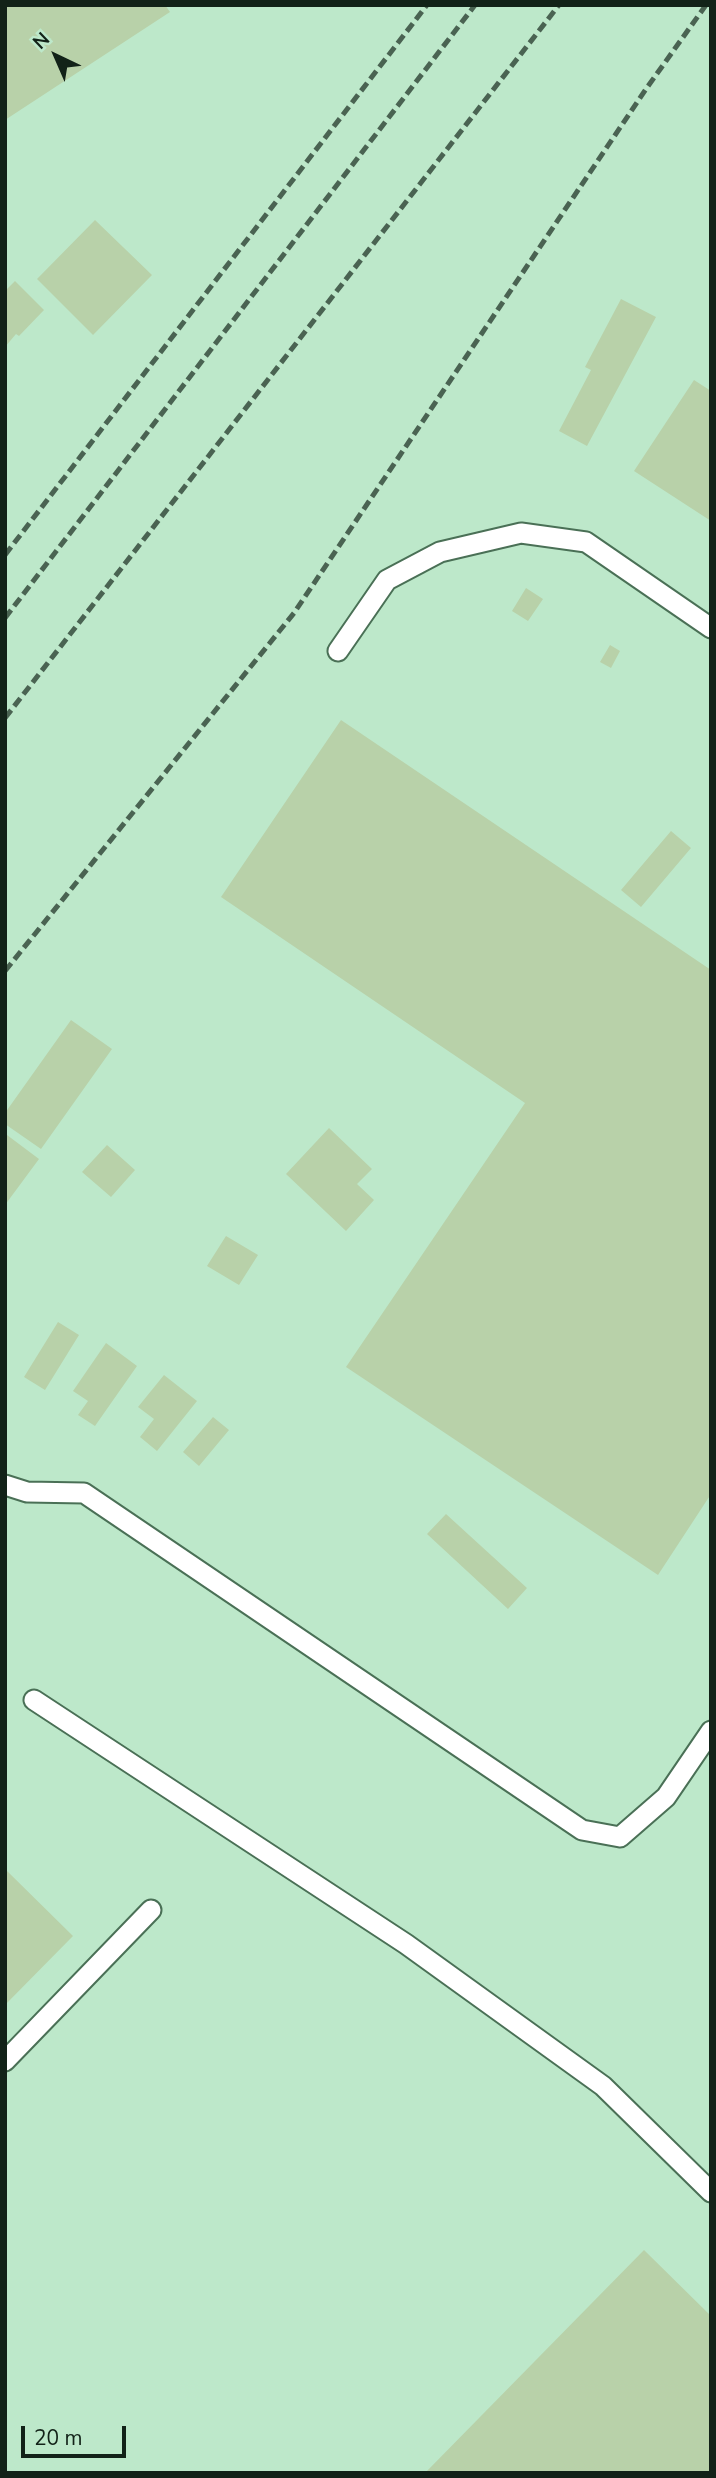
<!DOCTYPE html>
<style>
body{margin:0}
#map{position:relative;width:716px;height:2478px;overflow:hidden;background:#bde8ca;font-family:"Nunito Sans",sans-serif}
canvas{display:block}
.frame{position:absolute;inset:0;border:7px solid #122218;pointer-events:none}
.north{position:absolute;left:21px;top:21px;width:70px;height:70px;-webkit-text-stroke:5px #bde8ca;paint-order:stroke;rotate:316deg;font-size:19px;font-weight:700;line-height:28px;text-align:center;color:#122218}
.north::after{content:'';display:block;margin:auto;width:24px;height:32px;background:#122218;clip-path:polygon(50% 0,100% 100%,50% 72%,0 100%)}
.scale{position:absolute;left:21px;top:2426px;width:105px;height:32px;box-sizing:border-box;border:4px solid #122218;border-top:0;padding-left:9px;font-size:21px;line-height:24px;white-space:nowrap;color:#122218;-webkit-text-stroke:5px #bde8ca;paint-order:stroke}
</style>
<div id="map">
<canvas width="716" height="2478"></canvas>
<div class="frame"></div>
<div class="north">N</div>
<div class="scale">20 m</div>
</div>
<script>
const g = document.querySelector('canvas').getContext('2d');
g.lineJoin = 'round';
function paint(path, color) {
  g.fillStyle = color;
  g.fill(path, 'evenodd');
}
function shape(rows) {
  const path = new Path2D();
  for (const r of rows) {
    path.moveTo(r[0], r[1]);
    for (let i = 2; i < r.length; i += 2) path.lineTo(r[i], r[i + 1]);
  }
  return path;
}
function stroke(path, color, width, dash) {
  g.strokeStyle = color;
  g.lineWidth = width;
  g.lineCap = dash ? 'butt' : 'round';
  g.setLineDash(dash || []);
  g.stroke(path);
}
paint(shape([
 [5,5,165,5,170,12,5,120],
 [95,220,152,275,93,335,37,279],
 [15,281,44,310,19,336,16,334,5,347,5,291],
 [621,299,656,317,587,446,559,431,591,370,585,367],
 [694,380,711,391,711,521,634,471],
 [526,588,543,599,528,621,512,611],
 [610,645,620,651,611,668,600,662],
 [341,720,711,970,711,1494,658,1575,346,1367,525,1103,221,897],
 [671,831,691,848,641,907,621,890],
 [71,1020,112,1049,41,1149,5,1124,5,1113],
 [329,1128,372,1169,357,1184,374,1200,346,1231,286,1174],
 [7,1135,39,1159,5,1205,5,1137],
 [107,1145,135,1170,111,1197,82,1172],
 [226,1236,258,1255,239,1285,207,1266],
 [58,1322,79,1335,45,1390,24,1377],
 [106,1343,137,1366,95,1426,78,1415,88,1401,73,1391],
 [164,1375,197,1401,157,1451,140,1437,154,1419,138,1407],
 [213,1417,229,1430,199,1466,183,1452],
 [446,1514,527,1588,508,1609,427,1534],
 [5,1869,73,1936,5,2005],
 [644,2250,711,2316,711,2473,425,2473]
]), '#b8d1a9');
const service = shape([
 [338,651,387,580,440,552,521,533,586,542,711,628],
 [5,1485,27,1492,84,1493,582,1830,620,1837,666,1797,711,1731],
 [34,1700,406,1944,603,2086,711,2192],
 [5,2061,151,1910]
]);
stroke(service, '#4a7056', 23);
stroke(service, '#fff', 19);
stroke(shape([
 [5,555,427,5],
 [5,618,475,5],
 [5,718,559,5],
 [5,971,294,613,646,89,706,5]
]), '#4a6352', 5, [10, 5]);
</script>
